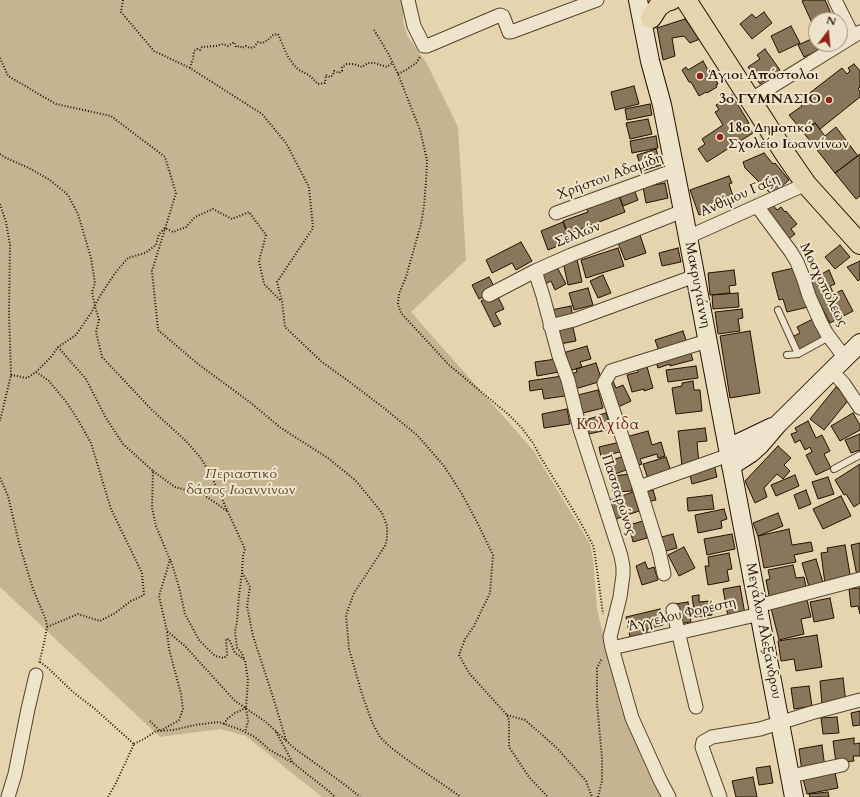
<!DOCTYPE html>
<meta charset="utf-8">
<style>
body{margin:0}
#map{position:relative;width:860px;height:797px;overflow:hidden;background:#e4d5af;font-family:Cardo,serif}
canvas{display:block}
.north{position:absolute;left:808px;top:12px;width:40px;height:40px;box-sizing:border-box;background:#ede4cb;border:1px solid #9d907a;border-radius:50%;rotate:16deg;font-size:11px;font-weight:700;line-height:16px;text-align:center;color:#251100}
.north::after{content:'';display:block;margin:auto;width:14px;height:18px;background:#8f2418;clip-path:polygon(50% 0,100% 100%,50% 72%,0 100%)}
</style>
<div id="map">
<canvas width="860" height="797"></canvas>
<div class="north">N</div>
</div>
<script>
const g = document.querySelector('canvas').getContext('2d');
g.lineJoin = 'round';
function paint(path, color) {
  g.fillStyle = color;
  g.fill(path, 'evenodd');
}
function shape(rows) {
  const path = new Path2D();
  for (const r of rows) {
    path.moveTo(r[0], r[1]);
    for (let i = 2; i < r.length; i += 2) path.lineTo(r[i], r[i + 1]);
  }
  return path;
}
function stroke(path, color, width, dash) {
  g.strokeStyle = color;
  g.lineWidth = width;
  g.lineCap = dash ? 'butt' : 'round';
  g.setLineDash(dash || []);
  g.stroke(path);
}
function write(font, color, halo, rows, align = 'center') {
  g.font = font + ' Cardo,serif';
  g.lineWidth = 4;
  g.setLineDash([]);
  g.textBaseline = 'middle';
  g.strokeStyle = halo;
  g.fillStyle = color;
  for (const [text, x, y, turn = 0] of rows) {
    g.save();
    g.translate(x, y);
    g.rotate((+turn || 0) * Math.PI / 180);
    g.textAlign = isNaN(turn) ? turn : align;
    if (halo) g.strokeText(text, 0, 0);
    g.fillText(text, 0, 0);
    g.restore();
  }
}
paint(shape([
 [0,0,403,0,403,22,407,35,427,64,458,127,466,260,411,312,533,450,590,544,593,559,597,609,620,705,653,783,661,797,322,797,246,736,220,729,160,737,0,587]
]), '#c4b491');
const building = shape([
 [804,0,825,0,834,20,816,20,816,24,813,25,802,1,804,0],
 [764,12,772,23,752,39,740,24,752,14,756,18,764,12],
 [685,19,700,39,690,43,684,36,672,38,675,56,663,60,657,28,685,19],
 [791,26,800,43,779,53,771,36,791,26],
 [816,34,816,44,833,44,804,57,798,45,816,37,815,35,816,34],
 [765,49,780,70,760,84,748,67,760,59,757,55,765,49],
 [703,61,708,70,710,69,718,84,716,85,717,87,707,93,706,92,699,96,691,82,689,82,682,70,686,67,688,70,703,61],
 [854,64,860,71,860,87,858,89,860,91,860,97,820,129,815,123,803,132,789,115,802,106,798,102,842,68,847,74,850,71,848,68,854,64],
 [634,86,639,104,615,110,611,92,634,86],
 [732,95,749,123,747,124,753,133,707,162,698,149,705,144,702,139,723,125,715,112,719,110,716,105,732,95],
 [650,104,652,115,627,120,625,109,650,104],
 [648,119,652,134,630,139,626,123,648,119],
 [815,123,825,136,836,127,858,156,835,173,803,132,815,123],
 [656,136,658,148,632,153,630,141,656,136],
 [656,149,661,165,642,171,637,155,656,149],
 [764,153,773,164,775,163,789,180,772,195,745,168,743,162,764,153],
 [860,154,860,196,856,199,835,173,860,154],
 [729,176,732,183,729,184,735,202,699,215,690,190,729,176],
 [665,183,668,198,646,203,643,187,665,183],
 [634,189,638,200,623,206,619,195,634,189],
 [619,196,625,212,568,234,563,221,588,212,586,208,619,196],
 [772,204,777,210,781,207,785,212,786,211,797,224,791,229,795,234,786,241,763,211,772,204],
 [563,222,570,241,548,250,541,231,563,222],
 [640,235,646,253,625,260,618,243,640,235],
 [521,242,532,261,516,270,512,263,492,273,486,260,521,242],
 [840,245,850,257,835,269,825,257,840,245],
 [618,248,624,266,586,278,581,260,618,248],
 [678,248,681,262,662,266,659,253,678,248],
 [577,259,582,282,568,285,563,262,577,259],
 [860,261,860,279,858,281,847,267,860,261],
 [557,267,566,284,555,290,551,281,545,284,539,272,557,267],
 [798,267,808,307,787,312,783,299,779,300,772,273,798,267],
 [734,270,736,285,729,286,730,293,710,295,708,273,734,270],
 [829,270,835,284,830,286,834,294,842,290,853,311,830,323,808,281,829,270],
 [603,275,611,293,598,298,590,281,603,275],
 [489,277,496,290,479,299,472,285,489,277],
 [588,288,593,305,574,310,569,293,588,288],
 [496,293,504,309,495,313,501,324,494,327,481,301,496,293],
 [738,293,739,307,713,309,712,295,738,293],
 [571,306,573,319,554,323,551,310,571,306],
 [742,309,743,318,738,319,740,331,718,334,715,312,742,309],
 [813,319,822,339,798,350,792,337,800,333,797,327,813,319],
 [572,323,576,341,560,344,556,326,572,323],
 [683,331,688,346,660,354,655,340,683,331],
 [750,331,760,393,730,398,720,336,750,331],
 [587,346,591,359,580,362,582,367,569,371,563,353,587,346],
 [689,348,693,360,670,366,670,364,658,368,655,359,689,348],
 [556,359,559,372,537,376,535,362,556,359],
 [596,363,602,381,575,389,571,374,577,372,576,369,596,363],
 [646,363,653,388,644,391,644,389,632,392,627,375,638,372,637,366,646,363],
 [696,366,698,378,668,382,666,370,696,366],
 [562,376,565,396,544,399,542,389,530,391,529,381,562,376],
 [613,381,616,388,623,385,631,401,616,408,605,384,613,381],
 [693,381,694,390,700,390,702,411,676,414,672,388,682,386,682,383,693,381],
 [836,387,850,398,824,430,810,419,836,387],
 [598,390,603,408,583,413,578,395,598,390],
 [567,409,570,424,544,428,542,414,567,409],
 [606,413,611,429,589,434,585,420,599,416,599,415,606,413],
 [853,413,860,425,860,430,840,441,831,426,853,413],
 [808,421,816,438,822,435,830,451,824,454,831,468,816,475,806,455,812,452,810,447,805,450,800,440,795,443,791,434,797,432,795,428,808,421],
 [705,428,707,441,697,442,699,464,682,466,678,431,705,428],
 [648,431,652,445,661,442,665,456,658,458,657,454,640,459,642,464,635,466,626,437,648,431],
 [860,434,860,450,851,453,845,440,860,434],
 [620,442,623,451,601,457,599,447,620,442],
 [778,446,791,458,784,465,790,471,783,479,777,474,764,488,767,497,755,503,745,481,778,446],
 [624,456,629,469,615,474,606,468,604,463,624,456],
 [666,457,671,471,648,479,643,464,666,457],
 [714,464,717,477,692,484,689,471,714,464],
 [860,464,860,503,854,507,846,494,844,495,835,480,860,464],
 [631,474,632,491,613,492,612,476,631,474],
 [795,475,799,486,776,496,771,485,795,475],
 [828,477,834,494,818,499,812,482,828,477],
 [653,490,656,500,647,502,644,492,653,490],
 [806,490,811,504,799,509,794,495,806,490],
 [633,492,639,511,616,519,610,500,633,492],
 [712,495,714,509,688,511,687,498,712,495],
 [841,496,851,516,823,529,813,509,841,496],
 [724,509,727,519,721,521,722,528,698,533,695,515,724,509],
 [778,513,783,526,758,536,753,523,778,513],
 [643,521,647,538,633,542,629,525,643,521],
 [789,529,792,545,811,542,813,551,794,555,796,562,764,568,758,536,789,529],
 [673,534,677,548,662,552,658,538,673,534],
 [732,534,735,549,707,555,704,539,732,534],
 [860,543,860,575,857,576,851,545,860,543],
 [845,545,851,580,825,584,821,553,828,552,827,548,845,545],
 [684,547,695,568,679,576,668,555,684,547],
 [729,553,732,569,727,570,729,581,708,585,705,566,709,566,708,557,729,553],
 [816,559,824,586,810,590,802,563,816,559],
 [645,562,648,569,654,567,658,580,642,585,636,566,645,562],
 [793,565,796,578,804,577,807,592,770,600,766,580,770,579,768,570,793,565],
 [740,586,745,614,728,617,723,589,740,586],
 [860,588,860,614,858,606,851,607,849,589,860,588],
 [699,595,699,602,710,601,712,615,695,617,692,596,699,595],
 [830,598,834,618,814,622,810,602,830,598],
 [807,600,811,617,801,619,804,634,779,640,771,608,807,600],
 [688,602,691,622,678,624,675,604,688,602],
 [660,609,663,625,647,629,647,633,630,637,626,617,660,609],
 [817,635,822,667,796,671,794,659,781,661,778,641,817,635],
 [843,678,846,703,822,705,820,681,843,678],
 [809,686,812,706,794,709,791,688,809,686],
 [860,711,860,725,853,726,851,713,860,711],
 [837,717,839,733,823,734,821,718,837,717],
 [854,738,854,744,860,743,860,756,853,756,854,761,836,763,833,741,854,738],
 [822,745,825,768,802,772,799,749,822,745],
 [770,766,773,783,759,785,756,768,770,766],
 [835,772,838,788,807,794,803,779,835,772],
 [753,777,757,797,736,797,732,781,753,777],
 [828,792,829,797,810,797,809,794,828,792]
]);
paint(building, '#88775b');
stroke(building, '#251100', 1);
const lane = shape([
 [778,310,798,354],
 [787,355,798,354,829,337],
 [834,469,860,455]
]);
const street = shape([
 [408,0,414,26,424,46,427,46,500,15,503,16,509,32,511,32,597,0],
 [835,0,853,36],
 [750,100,860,32],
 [757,206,791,252,797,262,803,277,809,296,821,323,827,334,845,358],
 [556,213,675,170],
 [688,237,806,184],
 [535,271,543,296,559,356,568,380,580,429,621,556,623,567,623,575,620,597,610,637,612,648,632,718,660,780,669,797],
 [489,295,535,271,571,255,683,211],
 [550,326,574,320,695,276],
 [832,371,844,384,860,408],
 [639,487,729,455],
 [664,574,659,551,639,487,604,383,611,371,707,341],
 [758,606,860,579],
 [673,610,696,707],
 [612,648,760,614],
 [791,776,842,765],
 [8,797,15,774,28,709,36,675],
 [720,797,702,747,703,742,712,737,760,729,811,713,860,700]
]);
const secondary = shape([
 [638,0,650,61,662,105,683,211,794,797],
 [728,448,772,427],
 [731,466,751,453,760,445,778,424,860,343]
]);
const primary = shape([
 [686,0,786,155,806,184,860,244],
 [651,18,658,7,666,1,671,0]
]);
stroke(lane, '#55422c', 8);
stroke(street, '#55422c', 15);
stroke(secondary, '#251100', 20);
stroke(primary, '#251100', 22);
stroke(shape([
 [123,0,121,12,154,51,190,68,262,114,286,143,309,187,313,228,277,282,282,301,285,327,322,362,351,383,384,408,417,435,444,466,462,494,478,524,493,555,490,593,474,626,465,639,459,655,469,673,507,715,509,720,509,747,529,777,548,797],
 [374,30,388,53,398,74,420,130,427,160,426,182,424,206,421,224,406,277,399,294,398,303,399,307,401,313,449,365,509,415,521,427,533,443,541,458,578,518,593,545,595,555,603,614],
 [0,58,8,76,56,104,111,116,165,157,176,193,152,271,158,330,198,364,251,403,281,428,328,458,355,480,370,498,382,513,387,526,387,539,385,546,354,593,346,615,349,649,362,694,372,722,380,737,389,746,406,759,461,797],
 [190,68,191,64,193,59,194,51,197,49,200,50,202,47,216,46,223,44,228,46,234,42,236,47,240,46,242,48,246,46,250,48,254,47,258,42,263,43,269,39,273,35,278,34,287,55,293,64,299,70,309,75,318,84,325,83,326,75,330,77,333,75,334,71,339,73,342,71,342,67,347,64,354,64,362,67,368,63,374,63,387,67,392,63],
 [398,74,406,70,416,63,420,57],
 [0,154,6,158,29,168,50,180,68,195,78,214,91,258,95,283,92,292,95,306,99,320,96,332,102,357,152,410,186,441,200,457,210,473,245,549,243,556,242,572,250,587,247,606,253,636,273,697,286,740],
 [0,204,6,222,10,245,9,313,11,375,0,421],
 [58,347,86,379,106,418,123,444,153,471,152,508,156,526,170,560,159,596,167,631,185,646,235,701,266,722,294,748,348,787,360,797],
 [36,372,49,381,67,403,78,420,91,443,111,509,142,573,144,595,131,601,115,613,100,621,78,614,47,627],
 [11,375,27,378,36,372,51,357,58,347,76,335,91,313,100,296,115,273,128,258,145,253,156,245,159,234,165,228,173,232,186,227,195,217,213,209,232,219,249,212,266,235,259,261,264,284,281,301],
 [153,471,175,487,204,495,227,511],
 [0,478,8,496,19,543,33,589,46,620,47,627,44,643,39,664],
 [171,561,179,587,185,614,199,640,215,656,224,658,227,655,226,639,229,639,235,653,245,660,248,680,246,708,248,721,245,732],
 [242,573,239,595,237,622,235,631,237,648,242,653,244,659],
 [40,662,48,668,73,692,95,709,134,744],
 [507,715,525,720,557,748,586,781,592,797],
 [150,721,160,731,173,730,195,725,219,722,241,730,255,737,270,750,293,763],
 [224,724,227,719,235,713,246,708],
 [276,732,293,763,330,792,335,797],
 [134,744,144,739,156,731,160,731,179,720,183,709,181,694,169,649,167,631],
 [108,797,116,783,134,744],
 [598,797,602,781,602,758,597,703,597,668,602,658]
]), '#251100', 2, [1, 2]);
stroke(lane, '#ede4cb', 6);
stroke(street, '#ede4cb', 13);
stroke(secondary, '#ede4cb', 18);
stroke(primary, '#e4d5af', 20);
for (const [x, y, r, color] of [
 [700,76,4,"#8f2418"],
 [829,100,4,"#8f2418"],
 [720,137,4,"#8f2418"]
]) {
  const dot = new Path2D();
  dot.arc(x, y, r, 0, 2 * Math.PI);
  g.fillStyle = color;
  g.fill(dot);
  stroke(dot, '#ede4cb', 1.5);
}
write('bold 14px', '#251100', '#ede4cb', [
 ["Άγιοι Απόστολοι",708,76],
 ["3ο ΓΥΜΝΑΣΙΟ",821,100,"right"],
 ["18ο Δημοτικό",728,129],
 ["Σχολείο Ιωαννίνων",728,145]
], 'left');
write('14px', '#251100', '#ede4cb', [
 ["Χρήστου Αδαμίδη",610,177,-20],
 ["Ανθίμου Γαζη",740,196,-24],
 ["Σελλών",578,235,-22],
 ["Μακρυγιάννη",697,285,79],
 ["Μοσχοπόλεως",823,285,64],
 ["Πασσαρώνος",618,495,72],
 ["Άγγελου Φορέστη",682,615,-13],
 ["Μεγάλου Αλεξάνδρου",763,631,79]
]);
write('italic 14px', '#5d4a33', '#ede4cb', [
 ["Περιαστικό",241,475],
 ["δάσος Ιωαννίνων",241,491]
]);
g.letterSpacing = '1px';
write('15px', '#7a1f14', '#ede4cb', [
 ["Κολχίδα",608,426]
]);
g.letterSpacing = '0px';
</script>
